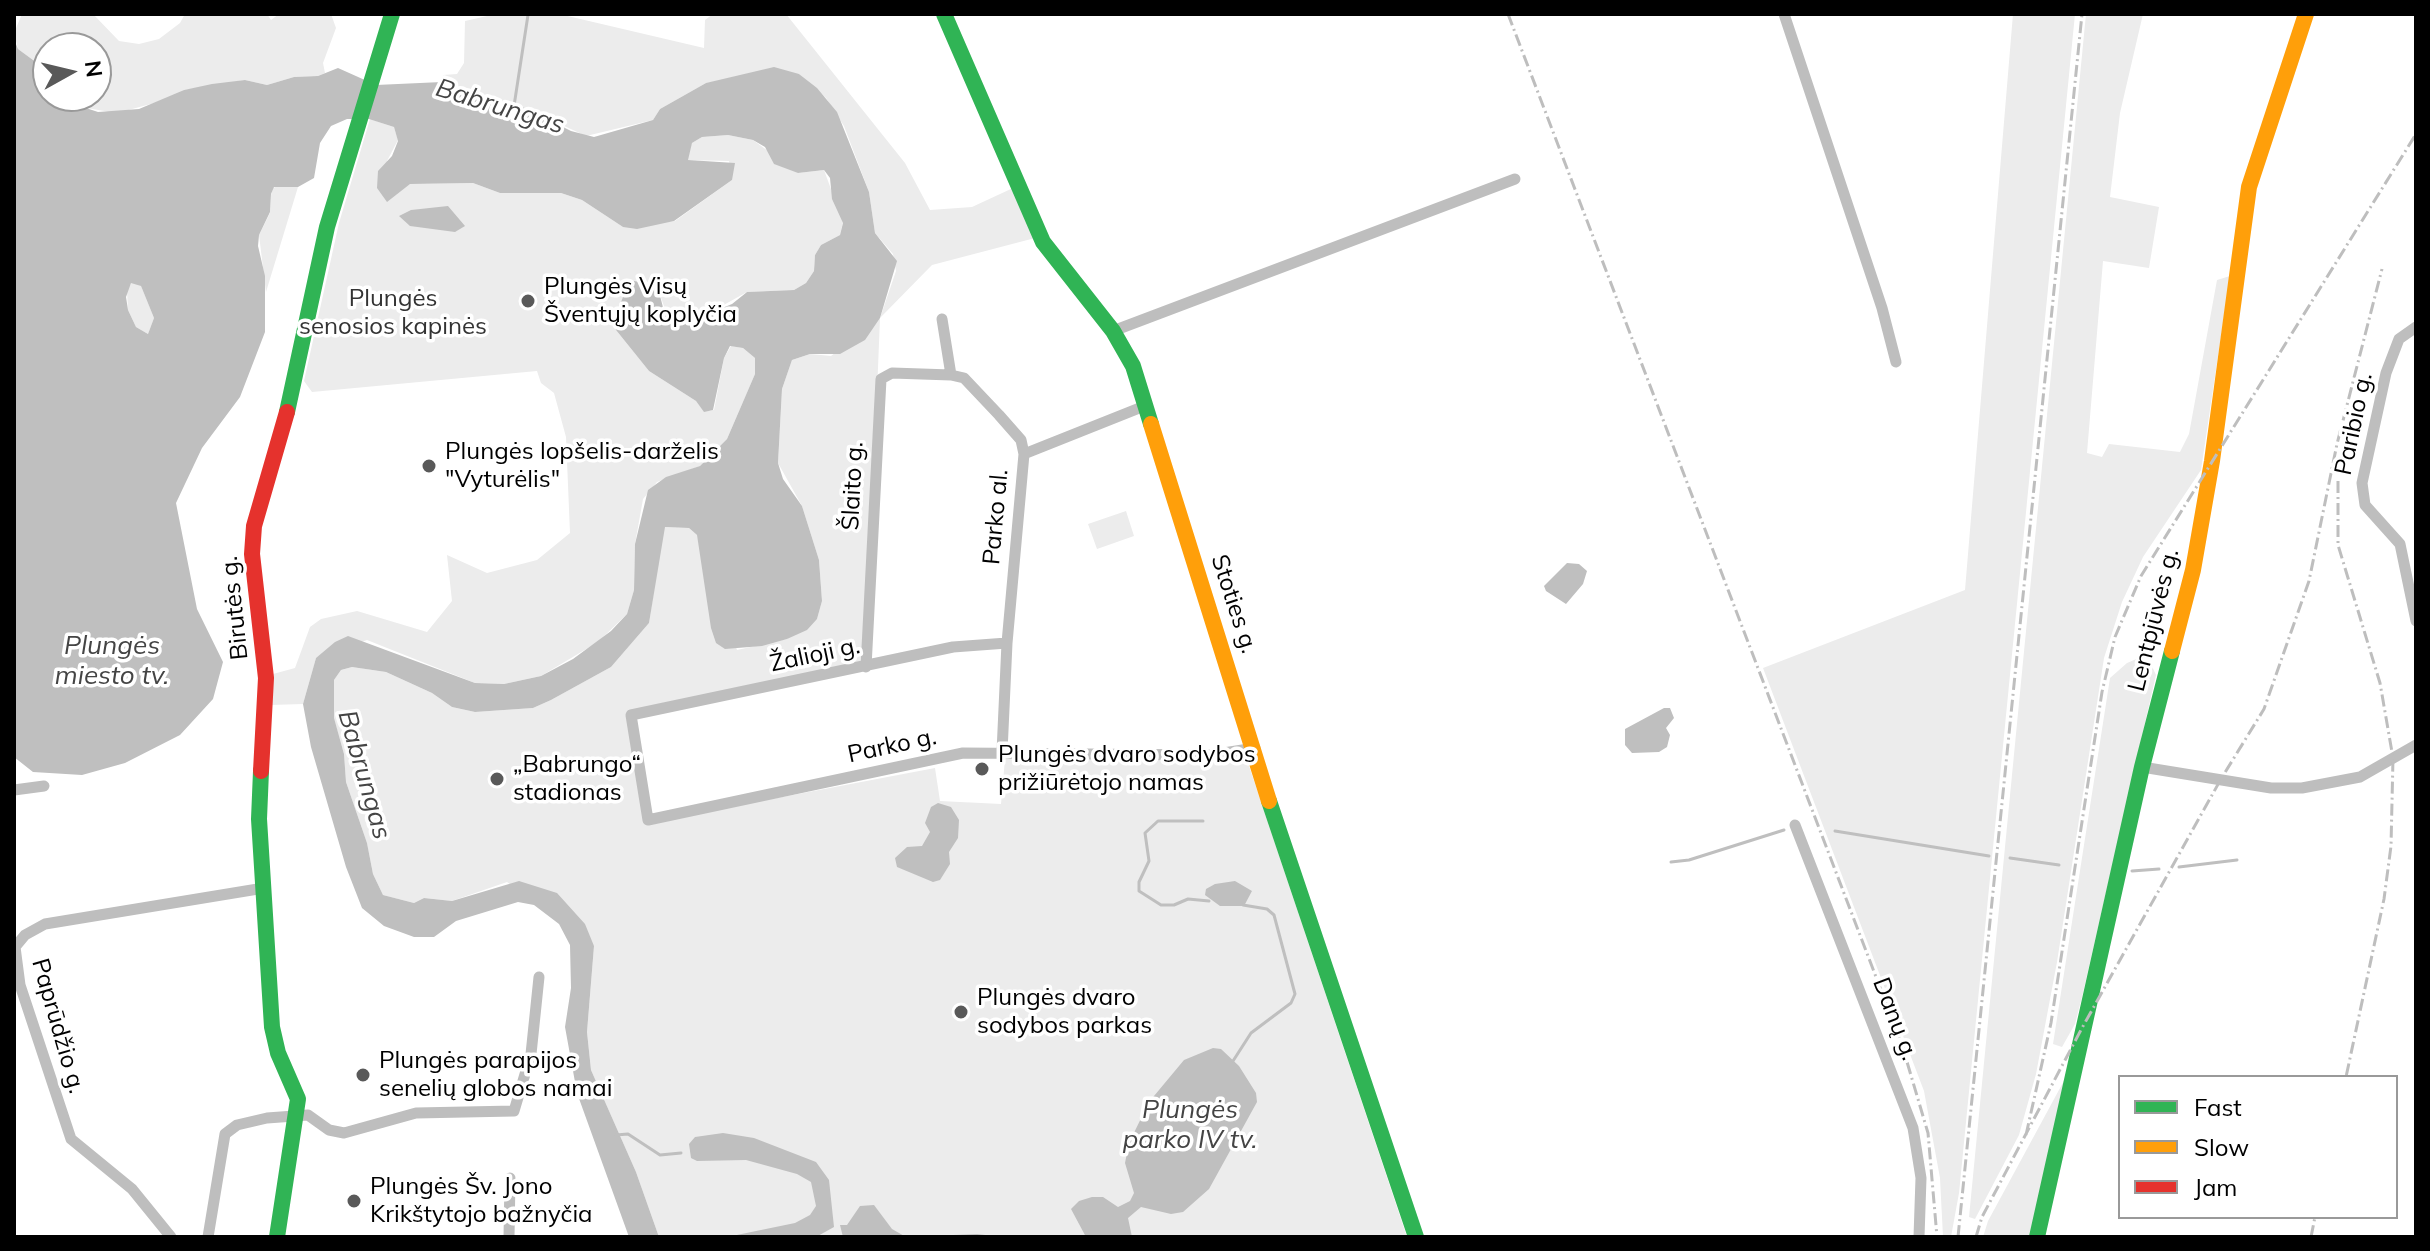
<!DOCTYPE html>
<meta charset="utf-8">
<style>
body{margin:0}
#map{position:relative;width:2430px;height:1251px;overflow:hidden;background:#fff;font-family:Mulish,sans-serif}
canvas{display:block}
.frame{position:absolute;inset:0;border:16px solid #000;pointer-events:none}
.legend{position:absolute;left:2118px;top:1075px;width:280px;height:144px;box-sizing:border-box;background:#fff;border:2px solid #999;margin:0;padding:10px 14px;list-style:none;font-size:24px;color:#000}
.legend li{display:flex;align-items:center;gap:16px;height:40px}
.legend b{width:40px;border:2px solid #999}
.north{position:absolute;left:32px;top:32px;width:80px;height:80px;box-sizing:border-box;background:#fff;border:2px solid #999;border-radius:50%;rotate:82deg;font-size:22px;font-weight:700;line-height:32px;text-align:center;color:#000}
.north::after{content:'';display:block;margin:auto;width:28px;height:36px;background:#595959;clip-path:polygon(50% 0,100% 100%,50% 72%,0 100%)}
</style>
<div id="map">
<canvas width="2430" height="1251"></canvas>
<div class="frame"></div>
<ul class="legend">
<li><b style="height:10px;background:#30b455"></b>Fast</li>
<li><b style="height:10px;background:#ff9f0a"></b>Slow</li>
<li><b style="height:10px;background:#e5322d"></b>Jam</li>
</ul>
<div class="north">N</div>
</div>
<script>
const g = document.querySelector('canvas').getContext('2d');
g.lineJoin = 'round';
function paint(path, color) {
  g.fillStyle = color;
  g.fill(path, 'evenodd');
}
function shape(rows) {
  const path = new Path2D();
  for (const r of rows) {
    path.moveTo(r[0], r[1]);
    for (let i = 2; i < r.length; i += 2) path.lineTo(r[i], r[i + 1]);
  }
  return path;
}
function stroke(path, color, width, dash) {
  g.strokeStyle = color;
  g.lineWidth = width;
  g.lineCap = dash ? 'butt' : 'round';
  g.setLineDash(dash || []);
  g.stroke(path);
}
function write(font, color, halo, rows, align = 'center') {
  g.font = font + ' Mulish,sans-serif';
  g.lineWidth = 7;
  g.setLineDash([]);
  g.textBaseline = 'middle';
  g.strokeStyle = halo;
  g.fillStyle = color;
  for (const [text, x, y, turn = 0] of rows) {
    g.save();
    g.translate(x, y);
    g.rotate((+turn || 0) * Math.PI / 180);
    g.textAlign = isNaN(turn) ? turn : align;
    if (halo) g.strokeText(text, 0, 0);
    g.fillText(text, 0, 0);
    g.restore();
  }
}
paint(shape([
 [22,14,93,14,119,41,139,44,159,39,180,23,185,14,267,14,271,20,279,14,331,14,336,28,323,63,325,73,318,76,294,77,267,85,245,80,184,90,162,101,117,113,86,108,74,96,96,96,96,48,48,48,48,71,18,49,14,33],
 [496,14,559,14,704,48,705,20,713,14,786,14,905,163,930,210,972,207,1013,188,1035,238,932,265,880,318,866,667,630,713,645,823,935,768,940,801,1001,804,1005,759,1247,760,1407,1237,659,1237,636,1172,591,1070,587,1032,594,946,507,882,452,901,424,898,414,903,383,895,373,874,367,843,346,782,344,754,334,719,334,680,341,670,352,667,386,672,432,693,452,707,475,712,533,708,551,700,611,667,649,623,664,527,689,528,697,535,737,650,787,639,817,619,822,601,819,560,802,506,778,463,782,389,792,360,810,354,831,356,880,318,896,271,893,254,875,233,869,192,844,126,826,98,799,74,706,83,660,109,653,120,586,136,523,107,445,87,443,75,457,74,464,63,465,21],
 [2013,14,2075,14,1959,1193,1951,1237,1943,1237,1940,1178,1924,1091,1763,668,1965,590],
 [2086,14,2143,14,2120,113,2110,197,2159,207,2149,268,2103,261,2087,453,2102,457,2109,444,2180,452,2189,434,2217,280,2230,276,2201,470,2143,557,2122,602,2104,658,2057,962,2036,1074,2019,1135,1975,1219,1969,1217],
 [370,119,394,127,398,140,387,161,403,187,410,184,473,183,500,193,561,193,582,200,623,227,675,221,732,180,729,161,688,160,686,157,692,143,702,137,728,135,753,140,798,173,824,170,843,222,840,235,821,245,815,255,814,271,806,283,794,290,747,292,684,327,670,323,659,292,643,280,634,281,626,289,616,330,649,371,696,401,704,411,714,410,724,358,731,346,743,348,755,358,755,374,727,439,700,466,657,482,643,499,635,544,634,590,627,614,598,642,541,676,504,684,475,683,367,640,316,658,303,704,270,705,273,674,295,668,310,627,321,619,357,611,427,632,452,601,447,555,487,573,537,560,570,533,566,437,554,393,541,383,537,371,312,392,304,381,339,223],
 [280,185,298,187,266,292,259,235,270,213,271,195,273,188],
 [136,283,141,286,154,318,148,334,136,327,128,310,127,291,131,283],
 [1126,511,1134,536,1097,549,1088,524],
 [2141,657,2150,662,2156,675,2082,997,2075,1024,2062,1047,2053,1044,2110,678,2127,663],
 [2066,1077,2031,1237,1983,1237,1988,1221]
]), '#ececec');
paint(shape([
 [14,39,18,49,48,71,48,96,74,96,86,108,98,112,139,109,184,90,212,84,245,80,267,85,294,77,318,76,338,68,376,85,442,82,445,87,523,107,571,131,594,137,653,120,660,109,706,83,774,67,799,74,817,88,837,112,869,192,875,233,897,261,880,318,865,340,840,354,810,354,792,360,782,389,778,463,783,479,802,506,819,560,822,601,817,619,807,630,787,639,762,646,725,649,716,643,711,628,697,535,689,528,665,527,649,623,611,667,551,700,533,708,475,712,452,707,432,693,386,672,352,667,341,670,334,680,334,718,344,754,346,782,367,843,373,874,383,895,414,903,424,898,452,901,519,881,557,893,585,924,594,946,587,1032,591,1070,636,1172,659,1237,629,1237,577,1093,565,1027,571,988,570,945,559,924,534,905,518,902,456,921,434,937,414,937,384,926,362,908,346,867,311,747,303,704,316,658,335,642,348,636,475,683,504,684,541,676,573,659,611,631,627,614,634,590,635,544,648,490,666,477,700,466,727,439,755,374,755,358,743,348,730,346,724,358,713,410,704,412,696,401,649,371,616,330,614,321,626,289,634,281,652,284,659,292,665,315,676,327,732,304,747,292,794,290,806,283,814,271,815,255,821,245,840,235,843,223,832,199,830,178,824,170,798,173,774,164,765,147,753,140,728,135,702,137,692,143,688,160,735,163,732,180,674,221,637,229,623,227,582,200,561,193,500,193,473,183,410,184,387,202,377,188,378,171,392,156,398,141,394,127,369,119,347,119,331,126,320,143,314,178,298,187,274,187,271,194,270,212,259,235,258,246,265,276,265,332,240,397,202,448,176,503,197,609,223,662,213,699,180,735,125,763,82,775,33,772,14,757],
 [131,283,141,286,154,318,148,334,136,327,128,310,126,297],
 [448,206,465,226,455,232,410,226,399,216,411,210],
 [1567,563,1579,564,1587,571,1583,584,1566,604,1546,591,1544,586],
 [1664,708,1670,708,1674,718,1666,728,1670,735,1667,747,1659,752,1632,753,1625,745,1625,729],
 [938,803,951,807,959,820,958,838,949,852,950,864,940,880,933,882,897,867,895,858,907,847,922,846,930,832,925,823,931,807],
 [1235,881,1252,891,1244,906,1220,906,1205,895,1206,889,1215,884],
 [1213,1048,1221,1049,1239,1066,1256,1093,1257,1102,1209,1189,1183,1212,1171,1214,1141,1207,1128,1218,1132,1237,1086,1237,1071,1209,1079,1201,1092,1197,1103,1197,1118,1207,1130,1201,1134,1193,1125,1163,1129,1143,1149,1102,1184,1060],
 [723,1133,754,1138,816,1162,829,1180,834,1227,816,1237,727,1237,795,1223,810,1215,816,1206,811,1182,797,1174,746,1160,697,1161,691,1158,689,1144,695,1137],
 [874,1205,892,1229,906,1237,977,1234,1002,1237,843,1237,840,1225,847,1225,860,1206]
]), '#bfbfbf');
stroke(shape([
 [514,106,528,15],
 [1203,821,1158,821,1145,833,1149,861,1139,882,1139,891,1161,905,1174,905,1188,899,1209,901],
 [1835,831,1989,856],
 [2010,858,2059,865],
 [1671,862,1689,860,1784,830],
 [2179,867,2237,860],
 [2132,871,2159,869],
 [1233,1061,1251,1033,1291,1003,1295,994,1274,915,1267,909,1243,905],
 [616,1135,628,1134,660,1155,681,1153]
]), '#bfbfbf', 3);
stroke(shape([
 [1784,14,1882,308,1896,362],
 [942,319,951,375,964,378,999,415,1021,440,1024,454,1007,643,1002,752],
 [2416,327,2399,339,2386,373,2362,483,2365,505,2400,544,2416,621],
 [1113,331,1515,179],
 [1024,454,1147,405],
 [1007,643,953,647,631,715,648,820,963,753,1211,755,1255,748],
 [866,667,881,379,892,373,951,375],
 [2142,767,2271,788,2302,788,2360,777,2416,745],
 [14,790,44,786],
 [1795,825,1913,1128,1921,1178,1919,1237],
 [171,1237,132,1189,71,1139,20,985,15,947,25,935,45,924,264,888],
 [208,1237,225,1134,237,1125,267,1118,308,1115,329,1130,344,1133,416,1113,514,1111,531,1054,539,977],
 [509,1237,510,1178]
]), '#bebebe', 11);
stroke(shape([
 [944,14,1043,242,1113,331,1133,366,1151,424],
 [287,412,327,227,392,14],
 [261,771,259,819,272,1027,278,1053,298,1099,277,1237],
 [1269,801,1416,1237],
 [2037,1237,2142,767,2172,651]
]), '#30b455', 16);
stroke(shape([
 [1151,424,1269,801],
 [2172,651,2193,570,2212,461,2249,187,2306,14]
]), '#ff9f0a', 16);
stroke(shape([
 [261,771,266,678,252,554,254,526,287,412]
]), '#e5322d', 16);
stroke(shape([
 [1508,14,1902,1045,1928,1133,1937,1237],
 [2338,481,2338,545,2380,683,2393,758,2391,846,2384,899,2346,1077],
 [2026,1135,2051,1023,2102,692,2115,637,2141,576,2416,134],
 [1958,1237,2082,14],
 [1976,1237,1982,1217,2082,1028,2221,779,2264,709,2309,581,2337,444,2382,269],
 [2311,1237,2315,1217]
]), '#bebebe', 3, [12, 4, 2, 4]);
for (const [x, y, r, color] of [
 [528,301,8,"#595959"],
 [429,466,8,"#595959"],
 [982,769,8,"#595959"],
 [497,779,8,"#595959"],
 [961,1012,8,"#595959"],
 [363,1075,8,"#595959"],
 [354,1201,8,"#595959"]
]) {
  const dot = new Path2D();
  dot.arc(x, y, r, 0, 2 * Math.PI);
  g.fillStyle = color;
  g.fill(dot);
  stroke(dot, '#fff', 3);
}
write('24px', '#000', '#fff', [
 ["Plungės Visų",544,287],
 ["Šventųjų koplyčia",544,315],
 ["Plungės lopšelis-darželis",445,452],
 ["\"Vyturėlis\"",445,480],
 ["Plungės dvaro sodybos",998,755],
 ["prižiūrėtojo namas",998,783],
 ["„Babrungo“",513,765],
 ["stadionas",513,793],
 ["Plungės dvaro",977,998],
 ["sodybos parkas",977,1026],
 ["Plungės parapijos",379,1061],
 ["senelių globos namai",379,1089],
 ["Plungės Šv. Jono",370,1187],
 ["Krikštytojo bažnyčia",370,1215]
], 'left');
write('24px', '#333', '#fff', [
 ["Plungės",393,299],
 ["senosios kapinės",393,327]
]);
write('24px', '#000', '#fff', [
 ["Paribio g.",2354,424,-78],
 ["Šlaito g.",853,486,-87],
 ["Parko al.",996,517,-85],
 ["Stoties g.",1234,604,72],
 ["Birutės g.",235,608,-96],
 ["Lentpjūvės g.",2154,620,-76],
 ["Žalioji g.",815,655,-12],
 ["Parko g.",892,746,-12],
 ["Danų g.",1895,1019,69],
 ["Paprūdžio g.",58,1026,74]
]);
write('italic 26px', '#444', '#fff', [
 ["Babrungas",500,107,17],
 ["Plungės",112,646],
 ["miesto tv.",112,676],
 ["Babrungas",364,775,74],
 ["Plungės",1190,1110],
 ["parko IV tv.",1190,1140]
]);
</script>
